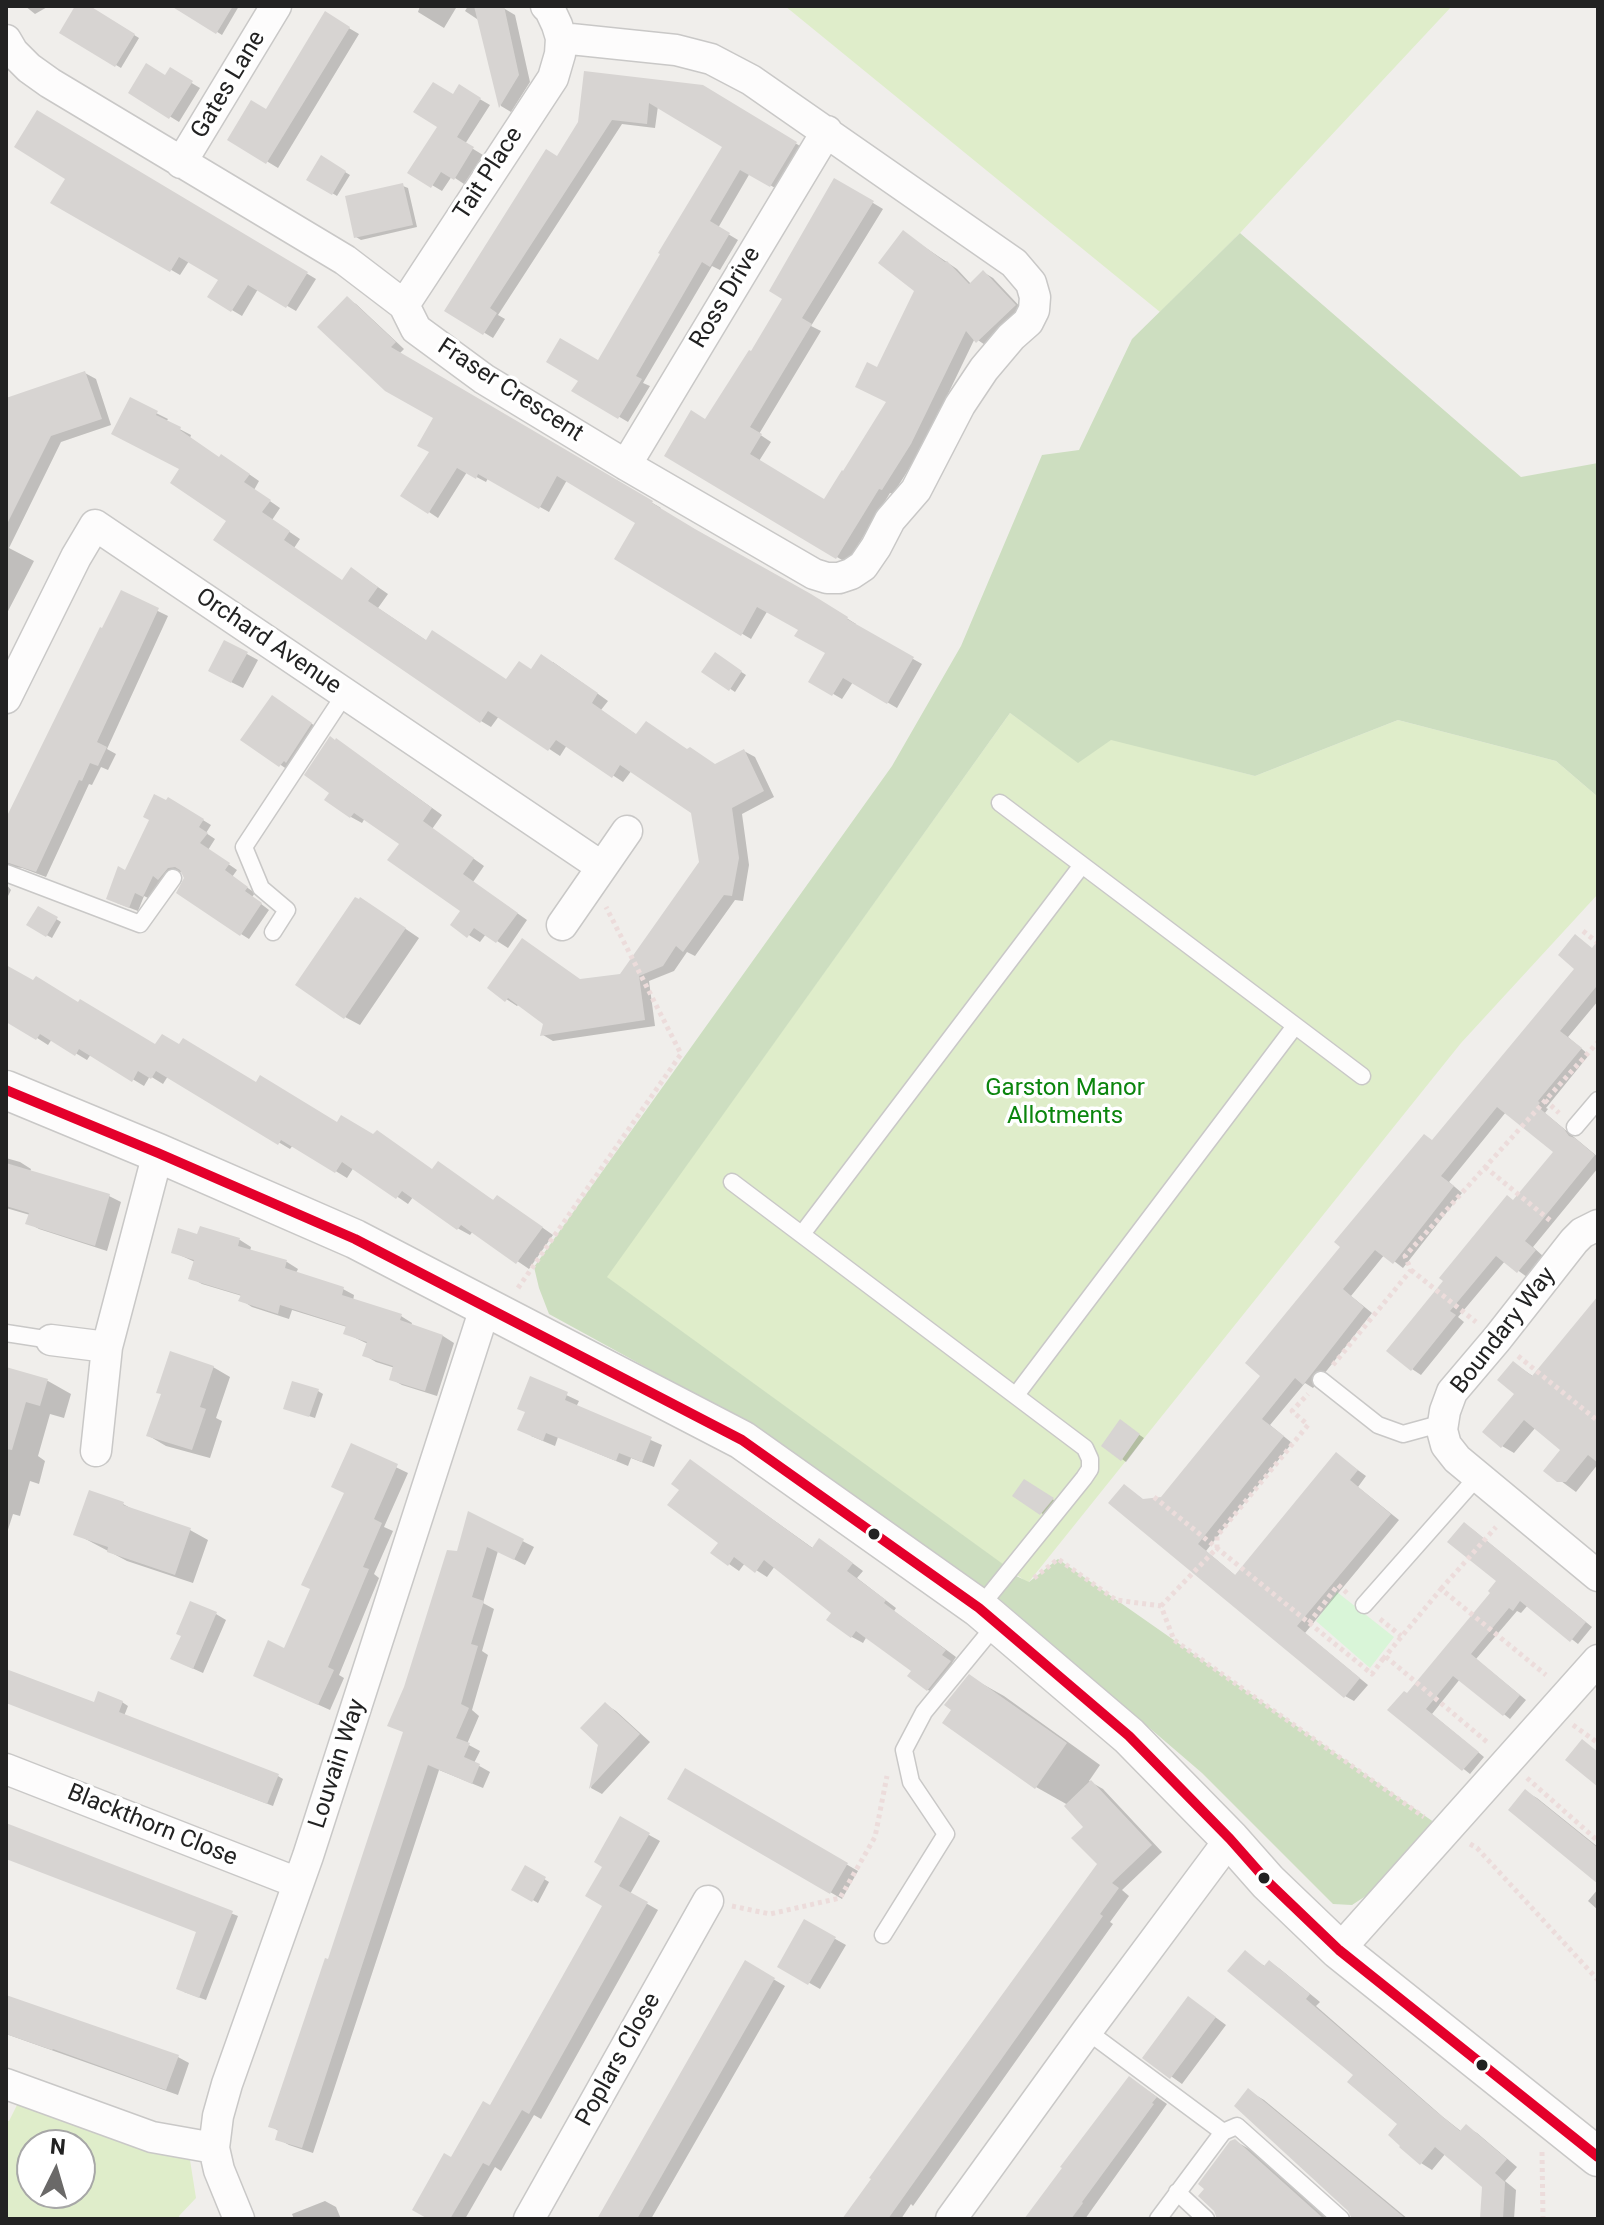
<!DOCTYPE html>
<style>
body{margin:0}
#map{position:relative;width:1604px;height:2225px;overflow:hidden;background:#f0eeeb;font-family:Roboto,sans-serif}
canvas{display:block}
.frame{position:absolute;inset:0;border:8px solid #222;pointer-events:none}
.north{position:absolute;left:16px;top:2129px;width:80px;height:80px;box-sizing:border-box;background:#fff;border:2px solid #a7a7a7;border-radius:50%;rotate:5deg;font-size:22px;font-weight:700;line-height:32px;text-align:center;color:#222}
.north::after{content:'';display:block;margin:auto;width:28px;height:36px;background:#6a6968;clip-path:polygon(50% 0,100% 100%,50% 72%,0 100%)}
</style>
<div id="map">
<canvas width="1604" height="2225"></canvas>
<div class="frame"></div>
<div class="north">N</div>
</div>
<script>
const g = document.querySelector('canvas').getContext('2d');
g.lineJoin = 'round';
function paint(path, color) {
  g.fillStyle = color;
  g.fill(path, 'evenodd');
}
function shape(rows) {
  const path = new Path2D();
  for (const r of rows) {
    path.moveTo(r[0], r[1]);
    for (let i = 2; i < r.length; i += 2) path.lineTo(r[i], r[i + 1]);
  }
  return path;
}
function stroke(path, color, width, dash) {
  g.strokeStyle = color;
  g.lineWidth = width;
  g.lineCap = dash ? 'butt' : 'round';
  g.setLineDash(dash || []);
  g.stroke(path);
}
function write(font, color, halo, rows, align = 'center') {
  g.font = font + ' Roboto,sans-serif';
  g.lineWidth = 7;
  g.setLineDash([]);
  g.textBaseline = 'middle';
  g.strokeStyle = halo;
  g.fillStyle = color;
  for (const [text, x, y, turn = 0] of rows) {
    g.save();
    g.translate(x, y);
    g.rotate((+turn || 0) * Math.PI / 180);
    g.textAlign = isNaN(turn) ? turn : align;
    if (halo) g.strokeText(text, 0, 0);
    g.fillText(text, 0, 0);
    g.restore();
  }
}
paint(shape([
 [785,6,1452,6,1240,233,1160,312],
 [1010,713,1078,762,1111,739,1255,776,1398,720,1556,761,1598,797,1598,894,1461,1043,1028,1583,606,1277],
 [20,2099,174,2157,190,2160,196,2198,179,2216,179,2219,6,2219,6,2121,9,2121],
 [32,2145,80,2145,80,2193,32,2193]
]), '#dfedca');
paint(shape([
 [1240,233,1521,477,1598,463,1598,797,1556,761,1398,720,1255,776,1111,740,1078,763,1010,713,607,1277,1007,1567,1014,1575,1029,1582,1058,1559,1438,1825,1378,1888,1352,1905,1333,1904,1202,1773,997,1597,744,1421,549,1314,539,1288,534,1267,892,766,961,646,1042,455,1079,450,1132,339]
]), '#cddec0');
paint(shape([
 [1337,1592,1394,1637,1370,1668,1316,1621]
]), '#d9f5d8');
paint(shape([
 [25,6,49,6,35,14],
 [77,6,87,6,139,38,121,68,61,32],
 [191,6,239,6,222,35,187,13],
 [420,6,452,6,456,8,444,28,418,12],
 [468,6,500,6,515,15,530,82,511,112,501,106,480,21,465,11],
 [325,14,359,34,278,168,230,139,267,112],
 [170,70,200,88,179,122,130,92,166,77],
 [459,87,490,105,465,144,483,155,464,184,452,176,442,191,410,172,440,126],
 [702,87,805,149,780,191,750,173,718,228,738,240,720,270,712,266,643,383,650,386,628,422,574,390,599,363,724,146,658,106,655,128,622,124,498,315,505,319,493,338,447,310,558,159,580,123],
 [38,112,316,279,296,311,258,289,242,316,210,297,220,280,189,261,180,275,123,242,67,179],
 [322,158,350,175,337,196,309,179],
 [835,180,883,209,811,326,821,331,759,434,771,442,759,461,825,501,888,402,878,369,917,290,904,233,957,269,971,284,983,272,993,278,1025,312,988,347,975,338,921,450,893,494,890,493,847,563,667,456,706,421,751,354,785,298],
 [403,186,408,188,417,227,361,240,356,237],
 [347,299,356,304,404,349,399,354,661,508,660,510,821,602,856,624,855,626,922,664,897,708,853,682,842,699,811,681,827,653,801,630,768,610,751,639,616,559,638,523,567,480,549,512,488,478,486,482,467,472,438,518,429,512,436,417],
 [85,373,96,379,111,425,61,442,9,548,34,561,6,615,6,400],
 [130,400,168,419,166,422,191,435,190,438,220,459,233,463,259,481,254,490,280,508,272,520,300,539,294,548,343,582,362,576,388,594,378,608,427,641,507,681,553,662,608,701,601,710,638,736,688,751,716,766,744,751,755,757,774,797,742,814,749,865,743,901,735,900,695,956,687,952,674,971,649,981,655,1026,553,1041,543,1035,545,1023,519,1004,517,1006,489,988,621,976,701,863,693,812,632,770,623,782,567,745,560,756,499,716,491,727,481,721,229,521,182,469],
 [121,593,168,616,107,749,116,754,108,770,101,767,92,785,89,784,46,877,22,868,14,867,6,875,6,826],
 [225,642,258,660,243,688,221,677],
 [715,655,746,675,735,692,704,671],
 [284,704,322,731,291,772,243,739],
 [347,747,442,815,432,829,484,866,473,882,527,920,508,948,486,934,480,942,453,925,463,910,402,843,365,818,362,823,351,817],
 [169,799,211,825,206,833,215,839,208,850,237,870,232,877,255,893,252,897,269,910,249,939,241,934,186,880,185,872,177,872,167,883,161,880,152,900,144,896,138,911,117,903,126,872],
 [6,884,11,890,6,900],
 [39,908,61,922,52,938,32,927],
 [375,908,419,938,360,1025,345,1017],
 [1576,937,1598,953,1598,1001,1568,1037,1589,1055,1546,1108,1548,1109,1545,1113,1598,1157,1598,1168,1533,1247,1544,1257,1527,1277,1505,1261,1458,1317,1464,1322,1421,1375,1412,1369,1515,1201,1555,1152,1506,1112,1449,1182,1462,1193,1403,1268,1385,1254,1351,1296,1372,1313,1313,1388,1305,1383,1270,1425,1292,1443,1206,1551,1236,1576,1337,1455,1366,1476,1358,1487,1399,1520,1305,1633,1368,1685,1354,1701,1345,1696,1125,1486,1145,1501,1162,1498,1263,1376,1433,1141,1577,969],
 [6,968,154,1046,257,1085,495,1201,509,1204,553,1235,529,1269,473,1231,470,1235,459,1229,413,1197,408,1204,354,1167,347,1178,293,1145,290,1149,168,1076,163,1084,150,1076,144,1086,91,1054,87,1060,52,1039,48,1045,6,1018],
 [6,1158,20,1162,31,1169,30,1172,109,1196,121,1202,107,1251,39,1229,28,1223,30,1215,6,1208],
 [201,1228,240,1240,251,1247,250,1251,287,1262,298,1269,296,1273,343,1289,354,1295,353,1301,401,1316,412,1323,411,1326,443,1336,454,1343,437,1396,402,1385,391,1379,395,1368,376,1362,364,1355,368,1344,345,1333,347,1327,292,1310,289,1319,252,1307,241,1300,242,1296,202,1284,191,1278,195,1262,173,1252,199,1236],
 [1598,1299,1598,1464,1576,1492,1546,1470,1563,1449,1536,1427,1514,1453,1502,1446,1517,1394,1514,1363,1534,1377],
 [213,1367,230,1377,216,1418,222,1421,210,1458,166,1446,149,1436],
 [6,1369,48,1381,71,1394,64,1418,50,1414,38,1456,45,1461,39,1484,30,1481,20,1516,13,1514,6,1536],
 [532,1379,579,1401,576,1407,662,1445,654,1467,631,1458,628,1466,558,1437,555,1446,531,1436,527,1412],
 [318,1391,323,1394,315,1418,290,1410],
 [1125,1425,1144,1438,1126,1462,1122,1459],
 [352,1446,408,1473,384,1527,393,1531,374,1574,379,1578,339,1675,344,1678,330,1710,255,1676,285,1650,313,1589,346,1493],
 [701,1468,814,1549,831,1547,863,1571,857,1578,896,1608,894,1611,956,1657,952,1663,961,1669,939,1696,928,1690,914,1670,867,1636,863,1643,852,1637,834,1613,775,1566,767,1577,745,1563,739,1571,729,1564,721,1543],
 [1024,1481,1057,1502,1046,1516,1015,1496],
 [123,1504,136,1511,190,1530,208,1540,193,1583,127,1561,76,1534],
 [470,1514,534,1547,525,1565,498,1551,483,1603,494,1609,482,1651,488,1655,472,1710,479,1716,467,1744,480,1751,474,1763,490,1772,483,1788,439,1770,313,2153,289,2145,278,2139,280,2132,271,2126,329,1962,405,1733],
 [1471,1528,1592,1627,1578,1644,1528,1605,1521,1613,1517,1611,1476,1659,1526,1700,1510,1719,1460,1679,1432,1714,1484,1757,1470,1774,1390,1710,1408,1695,1493,1592,1499,1581],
 [216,1614,226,1620,203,1673,183,1664],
 [6,1671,95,1705,122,1702,128,1706,124,1716,278,1776,283,1779,273,1806,6,1702],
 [970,1677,1004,1696,1100,1765,1089,1781,1103,1789,1162,1852,1122,1890,1129,1896,1110,1922,1113,1924,913,2206,911,2204,901,2219,844,2219,1100,1864,1086,1827,1068,1805,1036,1787],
 [605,1704,616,1711,650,1742,602,1794,591,1788],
 [685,1771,858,1871,842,1899,669,1798],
 [1526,1792,1537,1798,1598,1847,1598,1881],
 [620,1819,660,1841,630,1894,658,1910,541,2119,534,2115,501,2171,495,2167,465,2219,432,2219,451,2160,490,2108,605,1905,605,1866],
 [6,1825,238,1916,206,2000,184,1992,198,1932,6,1858],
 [526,1868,549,1882,538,1903,514,1889],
 [1598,1889,1598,1910,1588,1901],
 [805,1922,846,1945,820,1989,780,1966],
 [1245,1953,1266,1967,1270,1962,1280,1969,1320,2002,1316,2006,1443,2117,1462,2132,1466,2127,1477,2133,1517,2167,1505,2181,1516,2190,1514,2219,1483,2219,1484,2186,1446,2153,1432,2170,1421,2163,1400,2124],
 [746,1963,785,1986,651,2219,599,2219],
 [6,1996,178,2057,189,2063,178,2095,6,2034],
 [1199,2005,1226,2025,1182,2084,1144,2057],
 [1140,2085,1167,2104,1085,2219,1027,2219],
 [1249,2091,1264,2100,1408,2219,1353,2219,1354,2216],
 [1235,2141,1251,2150,1328,2219,1218,2219],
 [325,2201,336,2207,341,2219,294,2219,292,2214]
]), '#0003');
paint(shape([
 [75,6,90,6,135,34,115,67,59,33],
 [171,6,233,6,216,34],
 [474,6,504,6,519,75,499,108],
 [325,11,350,27,266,164,227,140,251,100,266,109],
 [146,63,165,75,170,67,193,81,169,119,128,93],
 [584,71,703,85,797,142,770,187,740,170,710,221,730,233,710,267,702,262,636,376,642,379,618,419,571,391,578,381,546,362,560,338,598,360,660,254,658,253,722,147,649,103,647,124,612,120,490,308,497,313,483,335,444,311,546,149,557,156,578,122],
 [433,82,453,94,459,84,481,98,457,137,474,147,454,180,441,172,431,188,407,173,437,127,413,112],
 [37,110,308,272,286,308,248,285,231,312,207,297,218,280,179,257,170,272,50,203,65,179,14,147],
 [321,155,346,171,332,195,306,180],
 [834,178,874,201,802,318,812,324,750,427,762,434,750,454,824,499,842,470,843,471,886,402,855,387,867,362,877,367,914,291,878,263,903,230,945,262,947,261,969,284,983,270,1016,305,976,343,966,331,911,444,882,490,879,489,836,559,664,456,691,410,705,419,749,350,751,351,782,299,769,291],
 [403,183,413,225,354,238,345,196],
 [347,296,396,342,391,347,653,501,652,503,695,529,811,594,848,617,847,619,914,657,887,704,843,678,832,696,808,682,825,653,794,636,798,630,757,607,741,636,614,559,635,523,557,476,539,509,478,474,476,479,457,468,428,514,400,496,429,452,417,446,433,418,385,391,317,327],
 [85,371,102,419,51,436,6,526,6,398],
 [130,397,158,411,156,415,181,427,180,430,219,457,221,454,250,474,244,482,271,500,262,512,290,531,284,540,342,580,351,567,378,587,368,601,426,640,432,630,506,679,519,661,531,669,541,654,598,693,592,703,636,734,646,721,687,749,690,747,715,764,744,749,764,791,732,808,739,858,732,896,724,895,683,952,676,946,663,966,639,976,645,1020,540,1036,543,1024,508,998,505,1002,487,988,522,938,580,979,620,974,699,862,691,813,620,765,612,778,556,740,548,751,488,711,480,723,213,540,226,521,170,483,179,469,111,434],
 [121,590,159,608,97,742,107,747,98,766,90,763,82,781,79,780,36,872,6,862,6,818,100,627,102,628],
 [224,640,248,652,231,683,208,671],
 [715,652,742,671,729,691,701,672],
 [272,695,312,723,286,763,284,761,279,767,240,740],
 [330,736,335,740,336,738,432,808,423,821,474,858,463,874,518,913,496,943,474,928,467,938,450,925,460,911,387,860,399,844,354,813,350,818,324,800,329,793,304,775],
 [154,794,166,800,168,797,204,819,199,827,208,833,200,843,230,863,225,870,248,887,245,891,262,903,240,936,176,893,184,878,180,870,175,867,168,868,158,880,153,876,143,897,135,893,129,908,106,899,118,866,125,870,149,820,143,817],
 [355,897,359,899,360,897,406,928,344,1019,295,985],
 [38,906,58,917,46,937,26,925],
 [1575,934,1592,948,1598,940,1598,989,1596,987,1560,1031,1582,1048,1538,1101,1540,1103,1537,1106,1564,1129,1569,1136,1575,1138,1595,1155,1525,1241,1536,1250,1517,1273,1496,1256,1450,1311,1456,1315,1411,1371,1386,1351,1443,1281,1439,1278,1507,1195,1513,1200,1553,1152,1497,1107,1441,1176,1454,1186,1393,1264,1375,1250,1343,1289,1364,1307,1303,1385,1295,1378,1262,1419,1284,1436,1198,1544,1235,1575,1336,1452,1358,1470,1350,1480,1391,1514,1297,1626,1360,1678,1344,1698,1108,1503,1124,1484,1143,1499,1161,1497,1209,1438,1260,1376,1245,1363,1340,1247,1334,1242,1424,1134,1432,1140,1574,969,1558,955],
 [6,965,33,980,36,976,78,1002,80,999,155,1044,162,1034,179,1044,183,1038,256,1082,260,1075,337,1122,341,1115,373,1134,377,1130,432,1169,438,1161,493,1200,497,1195,543,1227,516,1264,461,1225,457,1230,402,1191,396,1199,342,1162,335,1173,281,1140,278,1145,156,1071,151,1079,138,1071,132,1082,79,1049,75,1056,40,1034,36,1040,6,1022],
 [6,1163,110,1194,95,1246,25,1224,29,1213,6,1206],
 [200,1226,240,1238,238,1246,287,1260,285,1268,344,1287,342,1295,402,1314,400,1320,443,1335,425,1391,389,1380,393,1366,362,1356,367,1342,343,1334,346,1326,280,1305,278,1314,238,1301,241,1295,188,1279,194,1260,171,1253,178,1228,197,1234],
 [1598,1296,1598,1463,1588,1455,1566,1482,1557,1482,1543,1471,1560,1450,1524,1420,1501,1448,1482,1432,1514,1394,1497,1380,1513,1361,1532,1376],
 [170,1351,214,1366,200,1407,206,1409,192,1450,146,1436,161,1394,156,1393],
 [6,1367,48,1379,40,1406,26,1402,12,1450,6,1449],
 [530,1376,568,1392,565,1400,652,1437,642,1462,619,1453,616,1461,546,1433,543,1441,517,1430,525,1412,517,1409],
 [292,1381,319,1389,309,1417,283,1409],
 [1120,1419,1140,1434,1121,1461,1101,1446],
 [351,1443,398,1464,374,1519,382,1523,363,1567,369,1569,328,1667,334,1670,318,1705,253,1676,268,1640,284,1648,310,1589,301,1585,344,1493,331,1487],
 [690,1459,812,1548,819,1538,853,1563,847,1571,886,1600,884,1603,946,1650,942,1655,951,1661,927,1691,907,1676,911,1671,856,1631,851,1638,826,1620,831,1613,764,1560,755,1573,734,1557,728,1566,710,1553,718,1543,667,1505,679,1490,671,1484],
 [1024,1479,1054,1498,1040,1515,1012,1496],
 [89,1490,124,1502,123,1505,191,1528,175,1575,107,1552,108,1547,73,1535],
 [468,1511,524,1539,514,1560,487,1547,472,1597,484,1601,471,1644,478,1646,461,1704,469,1708,456,1738,470,1743,464,1757,480,1764,472,1784,428,1765,302,2148,275,2140,278,2130,268,2127,325,1958,328,1959,403,1732,387,1726,404,1687,447,1550,457,1551],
 [1464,1522,1586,1622,1570,1642,1520,1601,1513,1611,1509,1608,1471,1654,1520,1695,1503,1716,1453,1676,1426,1709,1479,1752,1462,1771,1387,1710,1404,1691,1407,1693,1490,1593,1488,1591,1496,1581,1447,1542],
 [190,1601,217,1612,193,1669,170,1659,181,1636,176,1634],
 [6,1669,94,1702,98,1691,123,1701,119,1712,279,1774,267,1804,6,1703],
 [969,1674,1067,1743,1035,1789,942,1723,951,1710,944,1705],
 [605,1702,640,1734,589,1789,598,1745,580,1728],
 [1582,1739,1598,1752,1598,1787,1565,1760],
 [685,1768,848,1863,830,1894,667,1799],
 [1091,1780,1152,1845,1112,1883,1119,1888,1100,1914,1103,1916,888,2219,842,2219,871,2179,869,2178,1097,1864,1071,1838,1083,1827,1064,1806],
 [1525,1789,1598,1848,1598,1884,1508,1810],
 [620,1816,650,1833,619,1886,648,1902,529,2114,522,2110,489,2166,483,2163,450,2219,428,2219,412,2210,444,2153,451,2157,483,2101,490,2105,602,1906,585,1896,602,1867,594,1862],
 [6,1823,233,1911,199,1998,176,1989,196,1932,6,1859],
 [525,1865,546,1877,532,1902,511,1890],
 [804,1919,836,1937,808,1985,777,1967],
 [1245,1950,1264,1966,1269,1960,1310,1994,1306,1999,1432,2108,1460,2131,1466,2124,1507,2159,1495,2173,1505,2182,1503,2219,1480,2219,1482,2187,1435,2147,1420,2165,1399,2147,1400,2146,1388,2135,1397,2124,1347,2082,1353,2075,1227,1971],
 [745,1960,775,1978,637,2219,597,2219],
 [6,1995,179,2055,166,2090,53,2049,52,2050,6,2034],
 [1188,1996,1216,2017,1170,2079,1142,2058],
 [1129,2076,1157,2097,1152,2103,1154,2104,1082,2202,1083,2203,1071,2219,1024,2219,1062,2168,1060,2167],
 [1248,2088,1406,2219,1352,2219,1348,2211,1234,2106],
 [1235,2139,1324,2219,1217,2219,1214,2211,1198,2196,1204,2189,1198,2184,1230,2141]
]), '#d7d4d2');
const service = shape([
 [1000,803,1362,1076],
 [6,873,140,924,173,878],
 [273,932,287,910,261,888,244,847,345,694],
 [1575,1127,1598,1100],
 [732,1182,1085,1448,1090,1459,1090,1469,1084,1478,979,1608],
 [802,1234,1082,865],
 [6,1333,51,1340],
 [1321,1380,1378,1425,1403,1434,1443,1423],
 [1016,1395,1295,1026],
 [1364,1605,1471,1484,1481,1478],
 [883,1935,946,1834,911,1782,904,1750,924,1712,997,1623],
 [1087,2031,1223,2132,1237,2126,1341,2219],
 [1177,2192,1206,2219],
 [1158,2219,1223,2132]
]);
const minor = shape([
 [6,40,13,52,29,68,50,83,345,260,404,305,416,329,484,379,626,465,814,574,827,578,839,578,851,574,863,566,876,547,890,520,916,490,960,405,984,369,1011,337,1028,322,1034,310,1035,297,1031,283,1014,263,751,80,711,59,676,50,561,38],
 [181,163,276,6],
 [404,305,553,78,560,54,561,38,557,25,550,10,546,6],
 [626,465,827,131],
 [6,698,76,557,95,525,602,867],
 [562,925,627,831],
 [1598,1225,1582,1233,1574,1241,1497,1339,1452,1392,1445,1411,1442,1430,1446,1445,1457,1459,1598,1576],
 [51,1340,107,1347],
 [96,1451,107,1347,158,1153],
 [6,1769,298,1883],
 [1339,1950,1598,1660],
 [6,2084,152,2137,214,2148],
 [239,2219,219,2170,214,2148,218,2116,227,2084,308,1856,485,1308],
 [529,2219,708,1901],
 [951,2219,1087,2031,1230,1839]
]);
const tertiary = shape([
 [6,1090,158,1153,355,1239,742,1440,979,1608,1129,1736,1230,1839,1268,1882,1339,1950,1598,2157]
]);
stroke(service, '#c9c8c7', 19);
stroke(minor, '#c9c8c7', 33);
stroke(tertiary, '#c9c8c7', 41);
stroke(shape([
 [1583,931,1598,943],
 [1545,1100,1559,1113],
 [1485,1167,1552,1222],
 [1411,1270,1476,1322],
 [518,1288,681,1054,606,907],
 [1518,1356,1598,1421],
 [1333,1365,1411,1270,1405,1256,1598,1042],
 [1154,1497,1372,1674,1385,1656,1487,1742],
 [1034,1578,1058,1559,1116,1600,1161,1606,1174,1640,1424,1817],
 [1441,1589,1496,1527],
 [1161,1606,1217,1548,1217,1536,1308,1425,1292,1411,1308,1394],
 [1380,1619,1401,1636],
 [1309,1623,1338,1585,1347,1593],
 [1383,1659,1441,1589,1546,1675],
 [1573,1725,1598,1743],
 [1527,1778,1598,1841],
 [1470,1844,1477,1848,1598,1980],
 [732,1906,770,1914,840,1898,875,1837,887,1776],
 [1542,2152,1543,2219]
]), '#ecdcdb', 5, [4, 4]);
stroke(service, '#fdfcfc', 16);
stroke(minor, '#fdfcfc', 30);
stroke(tertiary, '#fdfcfc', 38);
stroke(shape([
 [6,1090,158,1153,355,1239,742,1440,979,1608,1129,1736,1230,1839,1268,1882,1339,1950,1598,2157]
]), '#e4002b', 10);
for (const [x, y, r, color] of [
 [874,1534,7,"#222"],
 [1264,1878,7,"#222"],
 [1482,2065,7,"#222"]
]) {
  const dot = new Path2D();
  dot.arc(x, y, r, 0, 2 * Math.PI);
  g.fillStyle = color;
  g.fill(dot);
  stroke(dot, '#fff', 3);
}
write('24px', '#222', '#fff', [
 ["Gates Lane",229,85,-59],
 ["Tait Place",489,174,-57],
 ["Ross Drive",726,298,-59],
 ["Fraser Crescent",510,391,33],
 ["Orchard Avenue",268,642,34],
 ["Boundary Way",1504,1331,-52],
 ["Louvain Way",338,1764,-72],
 ["Blackthorn Close",152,1826,22],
 ["Poplars Close",619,2060,-61]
]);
write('24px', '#0b850d', '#fff', [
 ["Garston Manor",1065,1089],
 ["Allotments",1065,1117]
]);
</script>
